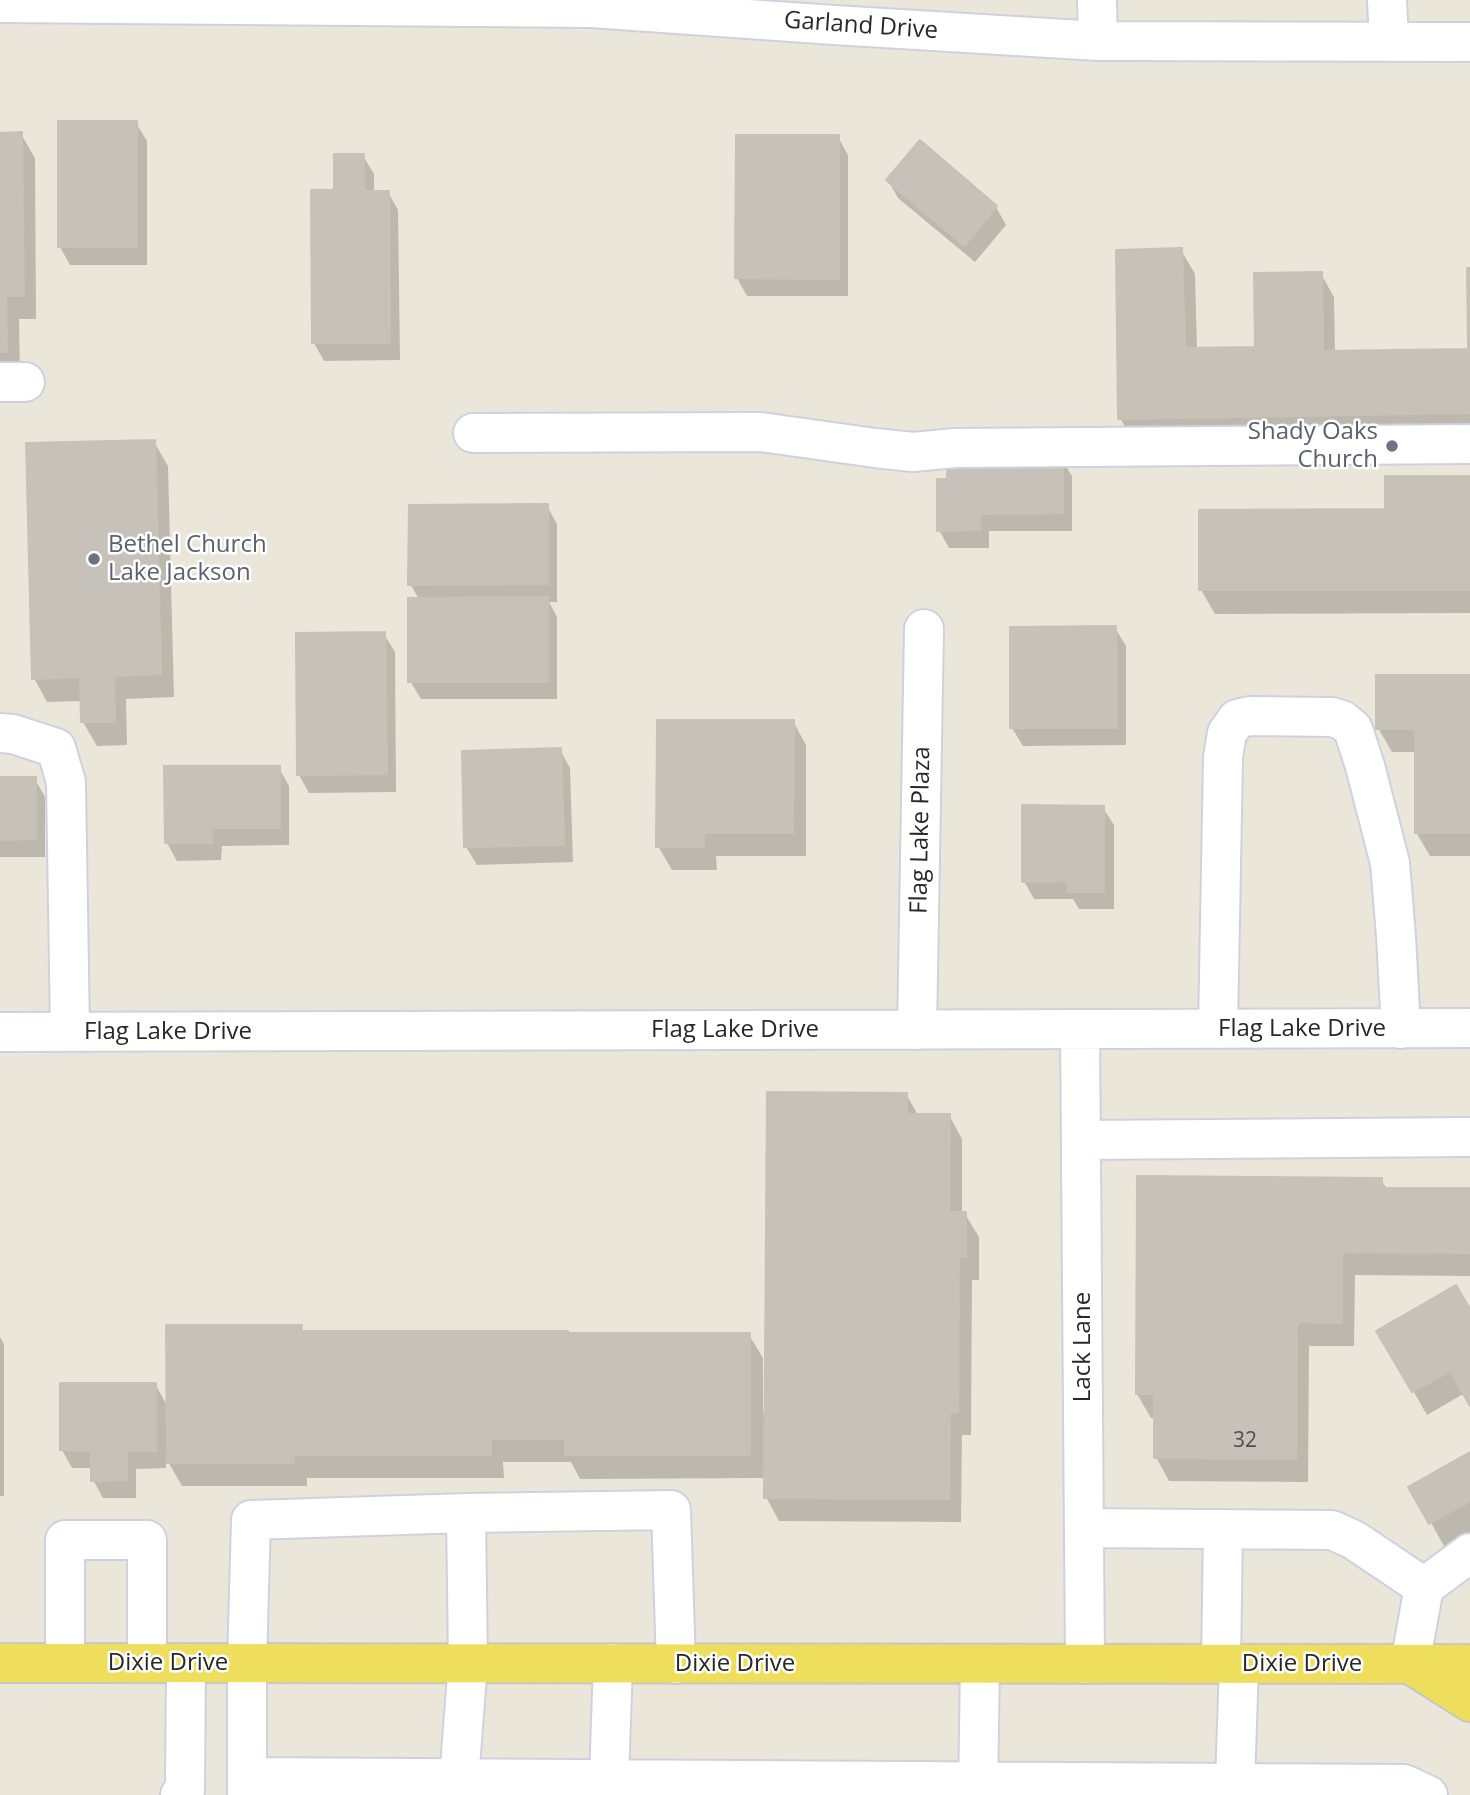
<!DOCTYPE html>
<style>
body{margin:0}
canvas{display:block;background:#ebe6da}
</style>
<canvas width="1470" height="1795"></canvas>
<script>
const g = document.querySelector('canvas').getContext('2d');
g.lineJoin = 'round';
function paint(path, color) {
  g.fillStyle = color;
  g.fill(path, 'evenodd');
}
function shape(rows) {
  const path = new Path2D();
  for (const r of rows) {
    path.moveTo(r[0], r[1]);
    for (let i = 2; i < r.length; i += 2) path.lineTo(r[i], r[i + 1]);
  }
  return path;
}
function stroke(path, color, width, dash) {
  g.strokeStyle = color;
  g.lineWidth = width;
  g.lineCap = dash ? 'butt' : 'round';
  g.setLineDash(dash || []);
  g.stroke(path);
}
function write(font, color, halo, rows, align = 'center') {
  g.font = font + ' "Open Sans",sans-serif';
  g.lineWidth = 5;
  g.setLineDash([]);
  g.textBaseline = 'middle';
  g.strokeStyle = halo;
  g.fillStyle = color;
  for (const [text, x, y, turn = 0] of rows) {
    g.save();
    g.translate(x, y);
    g.rotate((+turn || 0) * Math.PI / 180);
    g.textAlign = isNaN(turn) ? turn : align;
    if (halo) g.strokeText(text, 0, 0);
    g.fillText(text, 0, 0);
    g.restore();
  }
}
paint(shape([
 [136,123,147,141,147,265,70,265,60,247],
 [0,134,21,134,35,158,36,319,19,319,20,375,0,375],
 [838,137,848,155,848,296,747,296,737,278],
 [363,156,374,174,374,192,388,192,398,210,400,360,324,361,314,343,336,191],
 [888,180,996,207,1006,225,975,262,898,198],
 [1181,250,1195,274,1197,350,1256,349,1321,274,1334,297,1335,353,1470,350,1470,269,1470,436,1134,442,1120,418],
 [154,442,168,466,174,697,126,699,127,745,97,746,83,722,82,701,47,702,34,678],
 [1061,458,1072,476,1072,531,989,531,989,548,949,548,939,530],
 [1470,478,1470,613,1215,614,1201,590,1387,511],
 [547,506,557,524,557,602,549,602,557,617,557,699,421,699,410,681,419,599,410,584],
 [1115,628,1126,646,1126,745,1023,746,1012,728],
 [384,634,395,652,396,792,309,793,299,775],
 [1470,677,1470,856,1430,856,1416,832,1417,752,1392,752,1378,728],
 [793,721,806,745,806,856,716,856,717,870,672,870,658,846],
 [560,750,570,768,573,862,477,865,466,847],
 [279,768,289,786,289,845,222,846,221,860,177,861,167,843],
 [0,779,35,779,45,797,45,857,0,857],
 [1103,808,1114,825,1114,909,1079,909,1073,899,1034,899,1024,881],
 [906,1094,918,1115,949,1115,962,1139,962,1214,965,1214,979,1237,979,1280,972,1280,971,1435,962,1435,961,1522,779,1521,766,1497,766,1478,580,1479,571,1462,503,1462,504,1478,307,1478,307,1486,182,1486,166,1458,166,1468,136,1469,136,1498,103,1498,93,1480,93,1468,72,1468,62,1450,155,1384,168,1407,301,1326,304,1333,749,1335,763,1358,763,1413,766,1413],
 [1381,1180,1387,1189,1470,1190,1470,1276,1355,1275,1354,1346,1309,1346,1308,1482,1169,1481,1156,1457,1156,1418,1151,1418,1137,1394],
 [1470,1313,1470,1403,1465,1393,1427,1415,1379,1331],
 [0,1337,4,1344,4,1496,0,1496],
 [1470,1454,1470,1532,1444,1546,1411,1487]
]), '#0003');
const building = shape([
 [58,121,137,121,137,247,58,247,58,121],
 [22,132,24,296,6,296,7,352,0,352,0,133,22,132],
 [736,135,839,135,839,279,735,278,736,135],
 [920,140,997,206,964,246,886,180,920,140],
 [334,154,364,154,364,191,389,191,390,343,312,343,311,190,334,190,334,154],
 [1182,248,1185,348,1255,347,1254,273,1322,272,1323,351,1468,349,1467,268,1470,268,1470,413,1118,419,1116,250,1182,248],
 [155,440,161,674,114,676,115,722,81,722,80,677,32,679,26,443,155,440],
 [947,457,1063,457,1063,513,980,514,980,530,937,531,937,479,947,479,947,457],
 [1385,476,1470,476,1470,590,1199,590,1199,510,1385,509,1385,476],
 [548,504,548,584,408,585,409,505,548,504],
 [548,597,548,682,408,682,408,598,548,597],
 [1116,626,1117,728,1010,728,1010,627,1116,626],
 [385,632,387,774,297,775,296,633,385,632],
 [1376,675,1470,675,1470,833,1415,833,1415,729,1376,729,1376,675],
 [657,720,794,720,793,833,704,833,704,847,656,847,657,720],
 [561,748,564,845,464,847,462,751,561,748],
 [164,766,280,766,280,828,212,828,212,843,165,843,164,766],
 [0,777,36,777,36,839,0,840,0,777],
 [1022,805,1104,806,1104,892,1067,892,1067,881,1022,882,1022,805],
 [767,1092,907,1093,907,1114,950,1114,949,1212,966,1212,966,1257,959,1256,958,1412,950,1412,949,1499,764,1498,767,1092],
 [1137,1176,1382,1178,1382,1188,1470,1188,1470,1253,1342,1252,1342,1323,1297,1322,1296,1459,1154,1458,1154,1394,1136,1394,1137,1176],
 [1456,1285,1470,1309,1470,1406,1450,1371,1412,1392,1376,1331,1456,1285],
 [166,1325,302,1325,301,1331,568,1331,568,1333,750,1333,750,1455,565,1455,565,1439,491,1439,491,1455,294,1455,294,1463,167,1463,166,1325],
 [60,1383,156,1383,156,1451,127,1451,127,1480,91,1481,91,1451,60,1450,60,1383],
 [1470,1452,1470,1501,1429,1524,1408,1487,1470,1452]
]);
paint(building, '#c6c2ba');
stroke(building, '#c6c2b4', 2);
const minor = shape([
 [1097,0,1098,41],
 [1387,0,1389,42],
 [0,3,591,8,834,25,1098,41,1470,42],
 [0,382,25,382],
 [473,433,761,432,875,448,913,452,955,448,1470,444],
 [0,733,13,734,56,748,66,782,70,1032],
 [1218,1029,1223,757,1227,733,1237,719,1250,716,1332,717,1342,720,1353,729,1365,766,1390,863,1396,936,1401,1029],
 [917,1030,924,629],
 [1080,1030,1085,1664],
 [0,1032,1470,1028],
 [1081,1140,1470,1137],
 [1084,1528,1332,1530,1354,1540,1424,1587],
 [65,1663,65,1540,147,1540,147,1663],
 [1221,1664,1223,1529],
 [1410,1664,1424,1587,1470,1553],
 [247,1777,1404,1784,1428,1795],
 [459,1779,468,1663,466,1513,671,1510,676,1664],
 [609,1779,613,1663],
 [1235,1783,1239,1664],
 [180,1795,185,1790,186,1663],
 [247,1795,247,1663,251,1520,466,1513],
 [978,1795,980,1664]
]);
const major = shape([
 [0,1663,1470,1664],
 [1410,1664,1470,1702]
]);
stroke(minor, '#cfd1e1', 42);
stroke(major, '#c7c7c7', 42);
stroke(minor, '#fff', 38);
stroke(major, '#efde5b', 38);
for (const [x, y, r, color] of [
 [1392,446,7,"#6b7280"],
 [94,559,7,"#6b7280"]
]) {
  const dot = new Path2D();
  dot.arc(x, y, r, 0, 2 * Math.PI);
  g.fillStyle = color;
  g.fill(dot);
  stroke(dot, '#fff', 2.5);
}
write('21px', '#504e4c', null, [
 ["32",1245,1441]
]);
write('24px', '#282828', '#fff', [
 ["Garland Drive",861,26,4],
 ["Flag Lake Plaza",921,830,-89],
 ["Flag Lake Drive",1302,1029],
 ["Flag Lake Drive",735,1030],
 ["Flag Lake Drive",168,1032],
 ["Lack Lane",1083,1347,-90],
 ["Dixie Drive",168,1663],
 ["Dixie Drive",735,1664],
 ["Dixie Drive",1302,1664]
]);
write('24px', '#5b616d', '#fff', [
 ["Shady Oaks",1378,432],
 ["Church",1378,460],
 ["Bethel Church",108,545,"left"],
 ["Lake Jackson",108,573,"left"]
], 'right');
</script>
